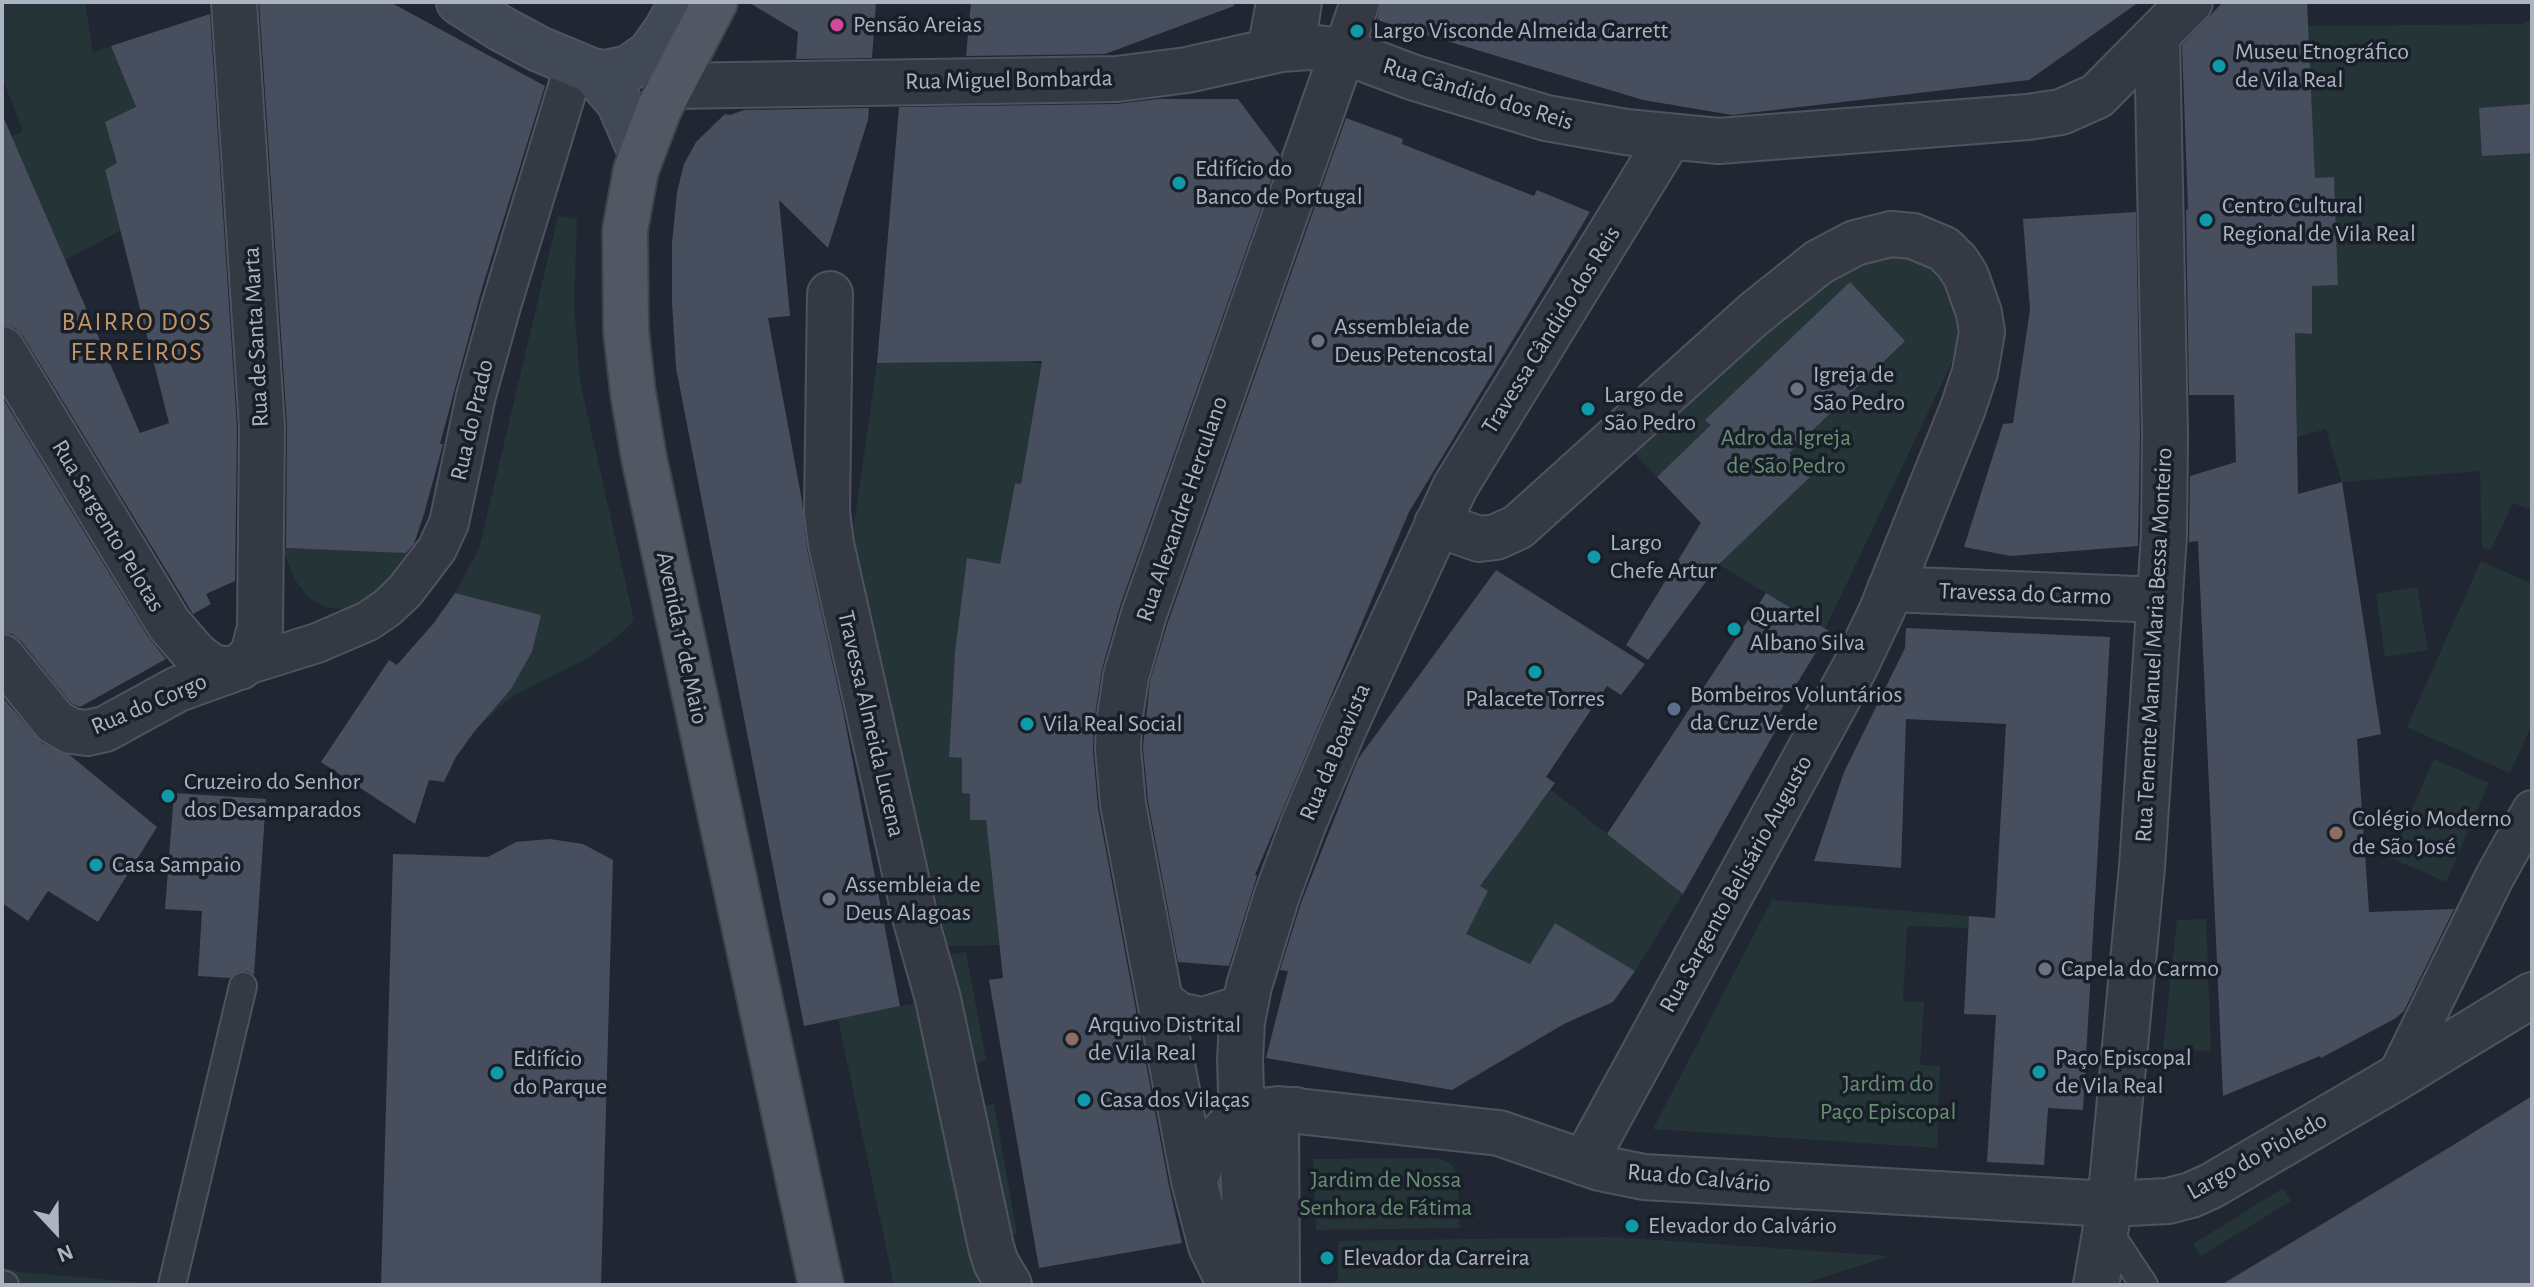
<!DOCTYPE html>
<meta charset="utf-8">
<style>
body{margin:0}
#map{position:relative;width:2534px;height:1287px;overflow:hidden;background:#202733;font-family:"Alegreya Sans",sans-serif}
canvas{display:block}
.frame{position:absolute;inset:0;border:4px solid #adb4c1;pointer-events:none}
.north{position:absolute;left:16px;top:1191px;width:80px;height:80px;-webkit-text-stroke:6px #191f28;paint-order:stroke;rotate:158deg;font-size:22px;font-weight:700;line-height:32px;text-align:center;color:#adb4c1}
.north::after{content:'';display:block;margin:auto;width:28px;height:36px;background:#adb4c1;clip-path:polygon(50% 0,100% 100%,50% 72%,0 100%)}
</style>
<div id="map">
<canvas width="2534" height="1287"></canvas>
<div class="frame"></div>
<div class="north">N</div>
</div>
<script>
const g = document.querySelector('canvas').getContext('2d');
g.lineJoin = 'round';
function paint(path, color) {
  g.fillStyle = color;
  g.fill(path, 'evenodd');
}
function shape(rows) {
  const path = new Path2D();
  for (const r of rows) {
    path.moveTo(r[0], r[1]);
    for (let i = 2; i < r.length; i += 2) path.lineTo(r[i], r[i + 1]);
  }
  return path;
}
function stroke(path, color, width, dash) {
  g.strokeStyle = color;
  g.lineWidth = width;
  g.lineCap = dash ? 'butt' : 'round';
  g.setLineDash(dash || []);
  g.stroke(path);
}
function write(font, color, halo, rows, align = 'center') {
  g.font = font + ' "Alegreya Sans",sans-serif';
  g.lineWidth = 7;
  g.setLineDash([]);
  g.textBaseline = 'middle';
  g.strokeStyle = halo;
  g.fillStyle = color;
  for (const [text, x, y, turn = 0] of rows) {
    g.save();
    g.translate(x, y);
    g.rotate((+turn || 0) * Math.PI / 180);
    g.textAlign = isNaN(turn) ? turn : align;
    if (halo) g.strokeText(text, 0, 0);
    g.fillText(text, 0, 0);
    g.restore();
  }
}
paint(shape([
 [2,2,85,2,93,53,111,46,136,107,117,163,105,170,120,231,65,260,11,137,23,131,2,77],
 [2532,19,2532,510,2513,503,2491,550,2482,547,2480,471,2342,482,2326,429,2297,437,2295,333,2312,334,2312,286,2338,285,2334,177,2315,178,2308,26,2523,24],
 [558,216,577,219,574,304,580,382,634,620,617,637,590,657,511,697,483,722,397,665,413,646,514,684,532,652,541,616,455,593,479,549],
 [1901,247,1945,276,1961,327,1958,343,1953,360,1825,629,1687,545,1701,522,1628,447,1840,270],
 [1026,361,1041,364,1021,484,1015,483,1000,564,967,559,954,667,949,757,962,758,962,793,970,794,970,820,986,820,999,945,948,946,851,546,877,363],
 [282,548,381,551,410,553,400,576,355,607,344,609,325,607,309,598,295,580],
 [2481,561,2532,584,2532,724,2510,773,2407,727],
 [2417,587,2428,650,2385,657,2376,594],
 [2434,759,2489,783,2446,882,2391,858],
 [1551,790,1683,894,1635,971,1555,923,1540,948,1556,958,1388,1068,1488,891,1457,874,1518,833],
 [1772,900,1969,916,1968,928,1907,926,1903,1001,1924,1002,1920,1065,1940,1066,1937,1148,1653,1129],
 [2206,919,2211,1051,2163,1049,2177,920],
 [966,952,986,1060,969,1064,950,955],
 [925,1001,996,1285,894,1285,838,1019],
 [994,1104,1017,1234,1001,1237,978,1107],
 [1439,1158,1450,1163,1457,1173,1460,1228,1316,1230,1313,1159],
 [2283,1188,2291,1201,2201,1256,2193,1244],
 [1611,1237,1890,1256,1799,1285,1333,1285,1333,1282,1338,1281,1338,1241],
 [2,1267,21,1272,168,1285,2,1285]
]), '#253537');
paint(shape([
 [259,2,390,2,545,86,482,288,440,444,443,444,424,514,414,544,406,553,286,548,287,425],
 [748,2,876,2,872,58,796,59,798,32],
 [971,2,1234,2,1234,6,1105,54,966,56],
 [1381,2,2139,2,2029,80,1732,115,1643,100,1377,20],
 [2223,2,2307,2,2315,178,2334,177,2338,285,2312,286,2312,334,2295,333,2298,494,2342,482,2381,734,2357,739,2369,912,2454,909,2404,1011,2396,1018,2321,1058,2320,1056,2223,1096,2198,541,2189,542,2190,476,2236,462,2234,395,2189,395,2186,210,2188,209,2182,45],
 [210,14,237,428,235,581,206,594,211,604,193,614,23,336,15,328,2,324,2,114,140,433,169,423,105,170,117,163,105,122,136,107,111,46],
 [1158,99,1238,99,1280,155,1120,606,1102,669,1094,722,1093,750,1098,808,1169,1186,1182,1243,1039,1268,989,980,1003,978,986,820,970,820,970,794,962,793,962,758,949,757,955,652,967,558,1000,564,1015,483,1021,484,1042,361,877,363,899,107,1117,104],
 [2532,104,2532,153,2482,156,2479,108],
 [869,108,868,120,828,248,779,200,790,316,768,318,802,501,807,549,842,706,900,1006,804,1026,676,368,672,303,672,243,677,192,684,164,696,142,725,114,730,115,744,110],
 [1346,118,1403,139,1402,144,1534,196,1537,190,1590,212,1409,512,1255,875,1257,876,1229,966,1178,962,1148,801,1143,747,1150,681,1168,622],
 [2136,212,2140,434,2138,546,2010,556,1964,547,2003,424,2013,423,2030,310,2023,219],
 [1850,282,1905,341,1789,453,1811,476,1719,564,1648,660,1626,645,1701,523,1657,477,1711,425,1705,420],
 [2,397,148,637,166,659,80,707,71,703,21,641,12,634,2,633],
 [1496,570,1645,664,1621,695,1607,686,1546,777,1555,783,1480,886,1488,891,1466,934,1530,964,1555,923,1635,971,1613,1002,1564,1024,1452,1090,1266,1058,1288,971,1280,970,1301,903,1358,759],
 [455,593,541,615,532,652,511,689,474,732,456,757,444,782,429,780,415,824,321,762,389,660,397,665,433,624],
 [1766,593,1829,631,1779,713,1784,716,1683,894,1607,834],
 [1906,628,2110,637,2083,1110,2048,1108,2044,1165,1987,1162,1996,1015,1964,1014,1969,916,1995,918,2006,724,1906,719,1901,868,1814,861,1844,772,1905,648],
 [2,697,42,743,71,756,157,827,98,922,48,891,28,921,2,903],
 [174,793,266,799,254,975,247,971,239,971,230,978,198,976,202,911,165,909],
 [550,839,583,844,613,860,601,1285,381,1285,393,854,488,857,516,842],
 [2532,1096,2532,1285,2221,1285,2450,1147]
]), '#474e5d');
const service = shape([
 [1158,985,1164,993,1183,1007,1202,1011,1234,1001,1249,986],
 [2105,1226,2144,1285],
 [2,1284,5,1285],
 [172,1285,243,986]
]);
const pedestrian = shape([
 [1267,51,1276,2],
 [1343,51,1360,2],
 [240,667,317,643,368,621,387,608,405,591,437,549,449,523,476,396,501,306,575,64],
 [2396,1078,2494,878,2532,810]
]);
const minor = shape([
 [1292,48,1299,2],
 [671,86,1117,79,1187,70,1281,49,1309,47,1343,51,1412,77,1546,118,1626,132,1719,141,2028,117,2061,112,2097,96,2190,2],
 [830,294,827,512,831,544,915,917,938,999,991,1247,996,1263,1009,1285],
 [2,349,169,624,195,654,209,665,222,670,240,667,253,654,260,628,262,427,234,2],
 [1437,524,1479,539,1496,537,1518,527,1754,314,1819,262,1855,243,1891,234,1913,236,1944,249,1957,262,1966,276,1979,313,1982,332,1975,372,1963,408,1882,610,1855,667,1584,1163],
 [1890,589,2160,600],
 [2,657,55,722,71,731,87,733,105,729,178,689,231,670],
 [1194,1181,1208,1149,1229,1126,1255,1112,1279,1109,1499,1133,1600,1168,1644,1177,2110,1204,2168,1201,2191,1195,2211,1186,2396,1078,2532,995],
 [1230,1285,1211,1246,1194,1181,1123,804,1118,748,1119,723,1126,676,1144,614,1343,51],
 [1247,1285,1240,1060,1242,1022,1249,986,1277,895,1303,825,1344,728,1455,487,1669,138],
 [1277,1285,1276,1125,1285,1113,1296,1110],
 [2096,1285,2110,1204,2142,867,2164,535,2165,434,2157,36]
]);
const secondary = shape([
 [459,2,500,28,539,49,592,71,606,73,629,68,650,53,667,29,682,2],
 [592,71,619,102,641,153]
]);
const primary = shape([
 [715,2,659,109,636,170,625,230,626,331,633,393,644,458,821,1285]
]);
stroke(service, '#4e545f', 30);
stroke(pedestrian, '#4e545f', 42);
stroke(minor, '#4e545f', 48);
stroke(secondary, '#4e545f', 48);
stroke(primary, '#3d434d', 48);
stroke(service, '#343944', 26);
stroke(pedestrian, '#343944', 38);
stroke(minor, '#343944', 44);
stroke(secondary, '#424956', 44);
stroke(primary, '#515864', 44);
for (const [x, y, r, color] of [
 [837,25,8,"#d1479c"],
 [1357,31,8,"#0f9aa8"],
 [2219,66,8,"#0f9aa8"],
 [1179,183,8,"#0f9aa8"],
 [2206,220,8,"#0f9aa8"],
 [1318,341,8,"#6b7280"],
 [1797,389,8,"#6b7280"],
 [1588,409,8,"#0f9aa8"],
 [1594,557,8,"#0f9aa8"],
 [1734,629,8,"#0f9aa8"],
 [1535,672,8,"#0f9aa8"],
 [1674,709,8,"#5c6f8a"],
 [1027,724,8,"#0f9aa8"],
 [168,796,8,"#0f9aa8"],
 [2336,833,8,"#8d6e63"],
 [96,865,8,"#0f9aa8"],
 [829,899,8,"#6b7280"],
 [2045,969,8,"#6b7280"],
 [1072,1039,8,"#8d6e63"],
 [2039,1072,8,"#0f9aa8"],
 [497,1073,8,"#0f9aa8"],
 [1084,1100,8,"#0f9aa8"],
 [1632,1226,8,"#0f9aa8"],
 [1327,1258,8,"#0f9aa8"]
]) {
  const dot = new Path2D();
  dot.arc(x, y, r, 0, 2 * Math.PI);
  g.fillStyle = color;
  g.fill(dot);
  stroke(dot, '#191f28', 3);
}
write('24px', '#adb4c1', '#191f28', [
 ["Pensão Areias",853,25],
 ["Largo Visconde Almeida Garrett",1373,31],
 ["Museu Etnográfico",2235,52],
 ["de Vila Real",2235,80],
 ["Edifício do",1195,169],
 ["Banco de Portugal",1195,197],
 ["Centro Cultural",2222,206],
 ["Regional de Vila Real",2222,234],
 ["Assembleia de",1334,327],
 ["Deus Petencostal",1334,355],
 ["Igreja de",1813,375],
 ["São Pedro",1813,403],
 ["Largo de",1604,395],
 ["São Pedro",1604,423],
 ["Largo",1610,543],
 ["Chefe Artur",1610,571],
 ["Quartel",1750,615],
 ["Albano Silva",1750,643],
 ["Bombeiros Voluntários",1690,695],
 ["da Cruz Verde",1690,723],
 ["Palacete Torres",1535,699,"center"],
 ["Vila Real Social",1043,724],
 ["Cruzeiro do Senhor",184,782],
 ["dos Desamparados",184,810],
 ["Colégio Moderno",2352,819],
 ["de São José",2352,847],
 ["Casa Sampaio",112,865],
 ["Assembleia de",845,885],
 ["Deus Alagoas",845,913],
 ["Capela do Carmo",2061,969],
 ["Arquivo Distrital",1088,1025],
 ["de Vila Real",1088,1053],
 ["Paço Episcopal",2055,1058],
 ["de Vila Real",2055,1086],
 ["Edifício",513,1059],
 ["do Parque",513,1087],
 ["Casa dos Vilaças",1100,1100],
 ["Elevador do Calvário",1648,1226],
 ["Elevador da Carreira",1343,1258]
], 'left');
write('24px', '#adb4c1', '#191f28', [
 ["Rua Miguel Bombarda",1009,80,-1],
 ["Rua Cândido dos Reis",1478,94,17],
 ["Travessa Cândido dos Reis",1551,330,-58],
 ["Rua de Santa Marta",256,337,-93],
 ["Rua do Prado",472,420,-77],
 ["Rua Alexandre Herculano",1182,509,-71],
 ["Rua Sargento Pelotas",108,526,59],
 ["Travessa do Carmo",2025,594,2],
 ["Avenida 1º de Maio",682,638,78],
 ["Rua Tenente Manuel Maria Bessa Monteiro",2154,645,-87],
 ["Rua do Corgo",149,704,-23],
 ["Travessa Almeida Lucena",871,724,77],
 ["Rua da Boavista",1335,752,-67],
 ["Rua Sargento Belisário Augusto",1736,884,-61],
 ["Largo do Pioledo",2257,1156,-29],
 ["Rua do Calvário",1699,1178,5]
]);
write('24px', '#688f73', '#191f28', [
 ["Adro da Igreja",1786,438],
 ["de São Pedro",1786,466],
 ["Jardim do",1888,1084],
 ["Paço Episcopal",1888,1112],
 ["Jardim de Nossa",1386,1180],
 ["Senhora de Fátima",1386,1208]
]);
g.letterSpacing = '2px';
write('26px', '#c89362', '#191f28', [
 ["BAIRRO DOS",137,322],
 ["FERREIROS",137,352]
]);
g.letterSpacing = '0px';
</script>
